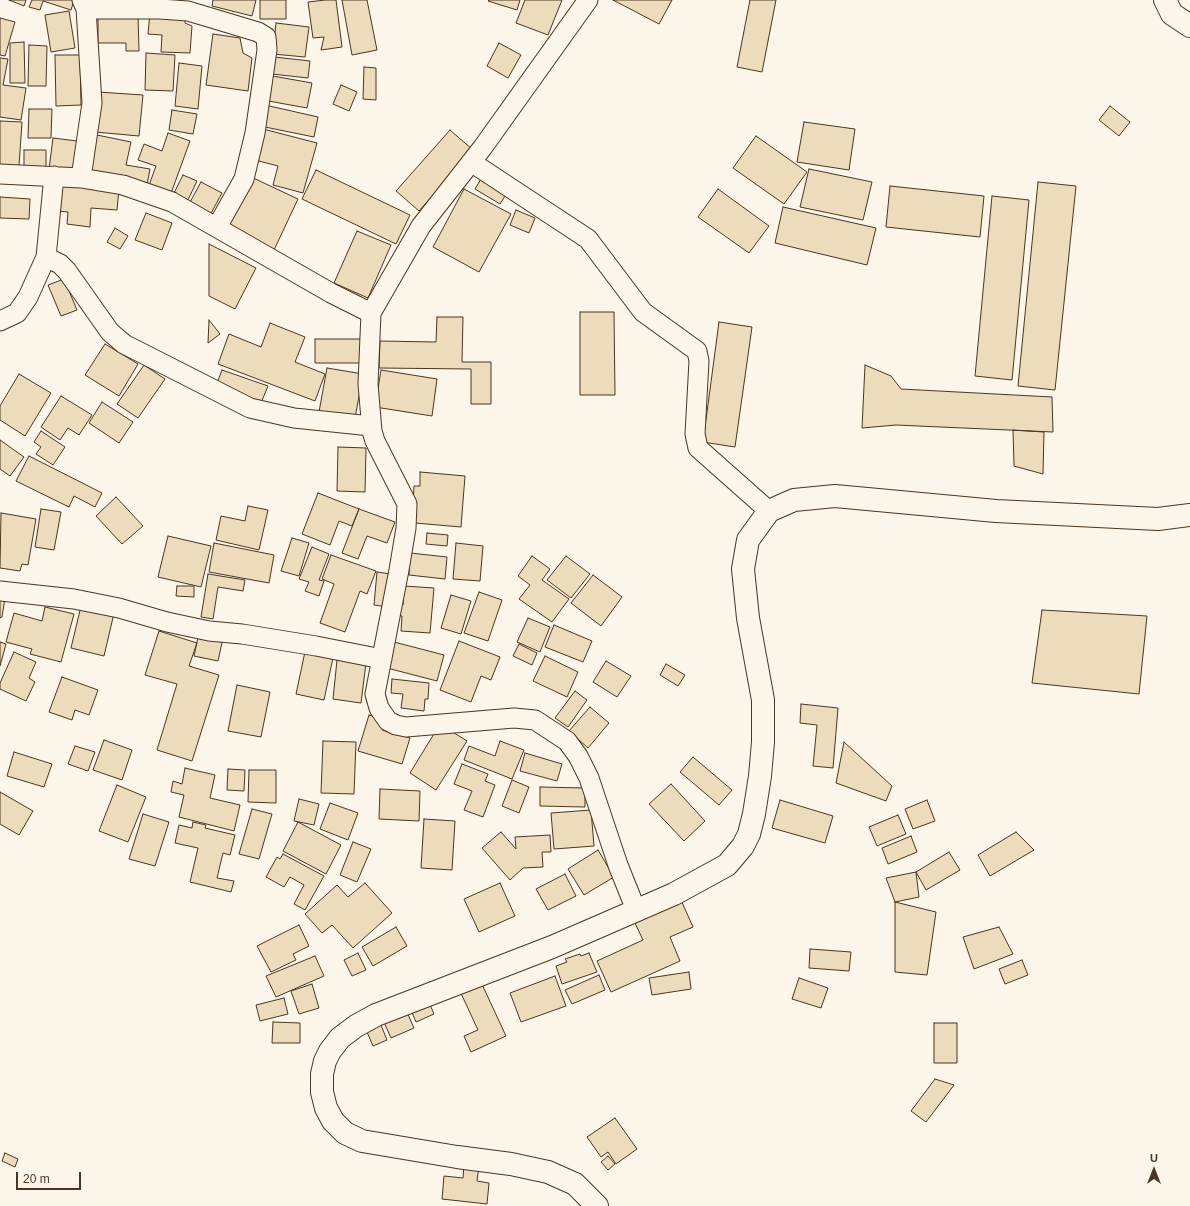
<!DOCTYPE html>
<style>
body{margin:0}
#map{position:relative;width:1190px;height:1206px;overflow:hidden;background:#fbf6e9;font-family:Arial,sans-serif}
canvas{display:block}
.north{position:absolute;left:1134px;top:1150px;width:40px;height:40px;-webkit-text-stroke:3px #fbf6e9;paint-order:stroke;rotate:0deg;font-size:11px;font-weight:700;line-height:16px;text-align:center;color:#4a3520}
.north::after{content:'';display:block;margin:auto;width:14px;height:18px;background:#4a3520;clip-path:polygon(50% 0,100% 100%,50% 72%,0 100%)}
.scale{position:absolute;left:16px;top:1172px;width:65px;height:18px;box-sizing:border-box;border:2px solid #4a3520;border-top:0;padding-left:5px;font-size:12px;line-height:14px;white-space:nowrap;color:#4a3520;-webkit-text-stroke:3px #fbf6e9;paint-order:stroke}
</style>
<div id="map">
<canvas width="1190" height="1206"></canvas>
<div class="north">U</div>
<div class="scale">20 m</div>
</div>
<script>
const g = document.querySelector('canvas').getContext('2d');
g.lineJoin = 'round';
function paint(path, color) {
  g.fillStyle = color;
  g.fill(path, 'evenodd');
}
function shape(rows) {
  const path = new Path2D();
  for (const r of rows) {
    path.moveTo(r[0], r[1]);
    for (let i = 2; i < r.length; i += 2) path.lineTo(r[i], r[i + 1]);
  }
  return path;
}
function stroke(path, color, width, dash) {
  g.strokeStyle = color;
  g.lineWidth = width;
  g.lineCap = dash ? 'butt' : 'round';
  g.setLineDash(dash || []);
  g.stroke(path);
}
const building = shape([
 [9,0,26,0,24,6,9,0],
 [32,0,74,0,71,10,43,1,40,10,29,7,32,0],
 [213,0,256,0,252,16,212,6,213,0],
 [260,0,286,0,286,19,260,19,260,0],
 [325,0,336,0,342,47,321,50,324,37,313,38,308,2,325,0],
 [342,0,367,0,377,50,352,55,342,0],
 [489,0,520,0,517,10,488,1,489,0],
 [525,0,562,0,548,35,516,23,525,0],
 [613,0,672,0,659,24,613,0],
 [750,0,776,0,762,72,737,67,750,0],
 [69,11,75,48,51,52,45,15,69,11],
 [150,12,185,14,185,23,192,26,190,53,161,52,162,35,148,34,150,12],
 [98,15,138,15,139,51,126,51,126,43,98,43,98,15],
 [0,18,15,22,5,56,0,55,0,18],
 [276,23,309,27,305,57,273,54,276,23],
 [213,34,240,38,243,53,252,58,248,91,206,85,213,34],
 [24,42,25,83,10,83,10,43,24,42],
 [499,43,521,55,508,78,487,66,499,43],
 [29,45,47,46,46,86,28,86,29,45],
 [146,53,175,55,173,91,145,90,146,53],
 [55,55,80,55,81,105,56,106,55,55],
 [274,57,310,61,308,78,272,74,274,57],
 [0,58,8,59,3,85,26,88,21,120,0,117,0,58],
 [179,63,202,66,198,109,175,106,179,63],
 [364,67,376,68,376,100,363,99,364,67],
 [267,75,312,83,307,108,263,100,267,75],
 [341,85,357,92,349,111,333,104,341,85],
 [98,92,143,95,139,136,95,132,98,92],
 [265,105,318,117,314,137,260,126,265,105],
 [1110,106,1130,122,1119,136,1099,120,1110,106],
 [29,109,52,109,51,138,28,138,29,109],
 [172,110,197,114,193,134,169,130,172,110],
 [0,121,22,122,19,166,0,165,0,121],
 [804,122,855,129,849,170,797,162,804,122],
 [263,129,317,143,303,193,273,185,278,166,255,160,263,129],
 [450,130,473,150,419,211,396,191,450,130],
 [168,133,190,141,170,196,148,188,156,166,138,160,144,144,162,151,168,133],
 [92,134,131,142,126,165,150,169,146,190,84,178,92,134],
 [756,136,807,172,784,204,733,168,756,136],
 [53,138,77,141,74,171,49,169,53,138],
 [24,150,46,150,46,167,24,167,24,150],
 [809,169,872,182,863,220,800,207,809,169],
 [316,170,410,215,396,244,302,199,316,170],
 [484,174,510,188,500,204,475,189,484,174],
 [183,175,197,181,186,204,172,197,183,175],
 [249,176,298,199,274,250,225,227,249,176],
 [201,182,222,193,209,217,188,206,201,182],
 [1038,182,1076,186,1055,390,1018,386,1038,182],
 [60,184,119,189,117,210,91,208,90,227,67,224,68,212,57,211,60,184],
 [890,186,984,196,980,237,886,227,890,186],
 [464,189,511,214,479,272,433,247,464,189],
 [718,189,769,226,749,253,698,217,718,189],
 [992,196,1029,200,1012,380,975,376,992,196],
 [0,197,30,199,29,219,0,218,0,197],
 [783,207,876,228,867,265,775,243,783,207],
 [516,210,535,218,529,233,510,225,516,210],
 [146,213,172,223,162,250,135,240,146,213],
 [115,228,128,236,120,249,107,242,115,228],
 [357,231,391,245,368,298,334,283,357,231],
 [209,244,256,268,235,309,209,296,209,244],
 [64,279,77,310,61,316,48,285,64,279],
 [580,312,614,312,615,395,580,395,580,312],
 [437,317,463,317,462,362,491,362,491,404,471,404,471,369,379,368,380,341,436,342,437,317],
 [209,320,220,334,208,343,209,320],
 [719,322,752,327,735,447,703,442,719,322],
 [270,323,305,337,295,362,325,374,315,401,218,364,229,334,261,347,270,323],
 [315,339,361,339,361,363,315,363,315,339],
 [105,344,138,364,119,396,85,375,105,344],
 [144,365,165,379,138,418,117,404,144,365],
 [865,365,891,376,901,389,1052,397,1053,432,896,425,862,428,865,365],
 [327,368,363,374,355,418,319,412,327,368],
 [222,370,268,386,261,403,216,386,222,370],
 [381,370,437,379,432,416,375,407,381,370],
 [19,374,51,393,25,436,0,420,0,406,19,374],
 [61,396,92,415,79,435,68,428,60,440,41,427,61,396],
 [102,402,133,422,119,443,89,423,102,402],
 [1013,430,1044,432,1043,474,1014,466,1013,430],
 [41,431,65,447,53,465,36,454,41,447,34,442,41,431],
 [0,440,24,457,10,476,0,469,0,440],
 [338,447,366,448,365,492,337,491,338,447],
 [29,456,102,493,95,507,74,496,69,507,16,481,29,456],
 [420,472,465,476,461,527,415,523,416,503,413,503,414,486,420,486,420,472],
 [318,493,359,509,352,526,339,521,330,545,302,534,318,493],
 [116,497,143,526,122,544,96,516,116,497],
 [248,506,268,510,259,550,216,540,221,516,245,521,248,506],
 [41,509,61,512,54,550,35,547,41,509],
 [359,509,395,522,387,543,367,536,358,559,342,553,359,509],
 [1,513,36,519,28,565,22,564,20,571,0,568,1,513],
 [427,533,448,535,447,546,426,544,427,533],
 [168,536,211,546,201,587,158,577,168,536],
 [292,538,309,543,299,576,281,571,292,538],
 [214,543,274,555,269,583,209,572,214,543],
 [456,543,483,546,480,581,453,579,456,543],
 [312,547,329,554,319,580,324,581,319,596,305,591,309,582,299,579,312,547],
 [410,553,447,557,445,579,409,575,410,553],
 [331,555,376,571,367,594,360,591,345,632,320,623,334,584,322,579,331,555],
 [532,556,550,569,542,580,569,599,552,622,519,599,530,585,518,576,532,556],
 [566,556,590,574,571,598,547,580,566,556],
 [377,572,391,574,388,607,374,605,377,572],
 [208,574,245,580,243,591,218,587,213,619,201,617,208,574],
 [593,575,622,597,601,626,571,603,593,575],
 [177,586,194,586,194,597,176,596,177,586],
 [404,586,434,588,430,633,401,631,402,616,397,615,398,604,403,605,404,586],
 [479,592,502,600,488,641,464,633,479,592],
 [451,595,471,601,461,634,441,628,451,595],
 [0,597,5,598,2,617,0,618,0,597],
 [82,602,115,609,104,656,71,648,82,602],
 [45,607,74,614,61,662,30,654,32,649,6,642,14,613,42,621,45,607],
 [1042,610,1147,616,1139,694,1032,683,1042,610],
 [528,618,550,627,540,652,517,642,528,618],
 [554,625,592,641,583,662,545,647,554,625],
 [159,631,197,643,189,666,219,675,192,761,157,750,177,684,145,675,159,631],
 [199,633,223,638,218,661,194,656,199,633],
 [459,641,500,657,491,680,481,676,471,702,440,690,459,641],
 [0,642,6,644,0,666,0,642],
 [394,642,444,655,437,681,387,668,394,642],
 [519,644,537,653,532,665,513,656,519,644],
 [306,647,334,653,324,700,296,694,306,647],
 [14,652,36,662,29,678,35,682,26,701,0,689,0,683,14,652],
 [545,656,578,672,567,697,533,681,545,656],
 [337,660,366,663,361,703,333,699,337,660],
 [606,661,631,676,617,697,593,682,606,661],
 [666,664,685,675,678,686,660,675,666,664],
 [62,677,98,690,89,715,75,710,72,720,49,712,62,677],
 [392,679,429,683,428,699,425,699,424,711,401,708,403,694,391,693,392,679],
 [237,685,270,692,261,737,228,731,237,685],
 [575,691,587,700,568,727,555,718,575,691],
 [801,704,838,708,833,768,813,766,817,725,800,723,801,704],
 [590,707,609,723,588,748,569,731,590,707],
 [369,715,385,720,382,730,410,738,402,764,358,751,369,715],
 [440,724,467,741,436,790,410,773,440,724],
 [104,740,132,750,122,780,93,770,104,740],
 [323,741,356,742,354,794,321,793,323,741],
 [500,741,524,750,512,779,464,760,469,746,495,756,500,741],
 [844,742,892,786,886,801,836,783,844,742],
 [75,746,95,752,88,771,68,764,75,746],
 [14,752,52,764,44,787,7,776,14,752],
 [525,753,562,764,557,781,520,771,525,753],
 [693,757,732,790,719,805,680,772,693,757],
 [462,764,488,774,485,781,495,785,483,817,464,810,472,791,454,784,462,764],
 [185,768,215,775,210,798,240,805,234,831,179,817,184,795,171,792,173,781,182,784,185,768],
 [228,769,245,770,244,791,227,790,228,769],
 [249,770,276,770,276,803,248,802,249,770],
 [512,780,529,787,519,813,502,806,512,780],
 [671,784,705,821,684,841,649,804,671,784],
 [117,785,146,797,128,842,99,831,117,785],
 [540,787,585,788,585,807,540,806,540,787],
 [380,789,420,791,419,821,379,819,380,789],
 [0,792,33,811,19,835,0,824,0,792],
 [299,799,319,804,314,825,294,821,299,799],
 [780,800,833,816,825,843,772,828,780,800],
 [927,800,935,821,913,829,905,809,927,800],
 [330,803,358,813,348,840,320,829,330,803],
 [252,809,272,814,259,859,239,854,252,809],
 [591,810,594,846,554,849,551,813,591,810],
 [143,814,169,822,155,866,129,859,143,814],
 [898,815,906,834,877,846,869,827,898,815],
 [424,819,455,821,452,870,421,868,424,819],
 [193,822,206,825,205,828,235,835,230,855,223,853,217,878,234,881,231,892,190,882,198,848,175,843,179,825,192,828,193,822],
 [298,822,341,845,326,874,283,851,298,822],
 [501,832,516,849,515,837,550,835,551,852,542,852,543,867,523,868,510,880,482,848,501,832],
 [1016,832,1034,850,990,876,978,855,1016,832],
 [911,836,917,852,888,864,882,848,911,836],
 [353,842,371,849,357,882,340,875,353,842],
 [598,850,614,877,584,895,568,869,598,850],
 [949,852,960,870,926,890,916,872,949,852],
 [283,854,324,876,305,910,294,904,304,885,290,877,284,887,266,877,277,857,280,859,283,854],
 [916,872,919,897,895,902,886,878,916,872],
 [565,874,576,896,548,910,536,889,565,874],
 [365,883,392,913,353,948,332,925,322,933,305,914,337,885,348,897,365,883],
 [500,883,515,916,479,932,464,899,500,883],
 [681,900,693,927,670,937,680,961,611,992,597,961,643,940,634,921,681,900],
 [895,902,936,912,927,975,895,972,895,902],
 [299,925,309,946,293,954,296,960,271,972,257,946,299,925],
 [396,927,407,946,373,966,362,947,396,927],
 [999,927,1013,954,974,969,963,937,999,927],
 [810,949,851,952,849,971,809,968,810,949],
 [358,953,366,970,352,976,344,960,358,953],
 [589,953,597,972,562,984,556,966,567,962,565,959,580,954,581,956,589,953],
 [315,956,324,976,276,997,266,976,315,956],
 [1022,960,1028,975,1005,984,999,969,1022,960],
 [689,972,691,989,652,995,649,978,689,972],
 [599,975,605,990,572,1004,565,990,599,975],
 [555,976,566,1006,521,1022,510,993,555,976],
 [799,978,828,988,821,1008,792,999,799,978],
 [480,980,506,1036,471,1052,464,1036,478,1030,459,989,480,980],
 [312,984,319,1008,299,1014,291,991,312,984],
 [284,998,288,1014,260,1021,256,1005,284,998],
 [428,1000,434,1014,416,1022,410,1008,428,1000],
 [406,1010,414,1028,391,1038,383,1020,406,1010],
 [273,1022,300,1023,300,1043,272,1043,273,1022],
 [934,1023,957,1023,957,1063,934,1063,934,1023],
 [381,1025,387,1040,373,1046,367,1032,381,1025],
 [935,1079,954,1085,926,1122,911,1111,935,1079],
 [615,1118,637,1149,616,1164,608,1152,601,1157,587,1137,615,1118],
 [5,1153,18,1159,15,1167,2,1161,5,1153],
 [608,1156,615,1164,608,1170,601,1162,608,1156],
 [464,1165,479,1166,477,1181,489,1183,487,1204,442,1199,444,1176,463,1178,464,1165]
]);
paint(building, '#ecdcbc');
stroke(building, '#4a3520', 1);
const street = shape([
 [588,0,483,147,421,226,371,313,368,384,372,431,375,441,407,504,406,528,399,570,375,694,379,708,388,721,396,725,406,727,514,718,535,720,567,741,578,756,589,778,618,865,636,910],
 [86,9,160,9,188,11,258,32,266,37,267,50,255,133,244,179,217,227],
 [471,162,588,239,643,312,697,351,699,361,695,434,698,448,769,511],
 [0,174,81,178,123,185,172,202,331,293,371,313],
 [81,178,92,103,86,9,82,0],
 [46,257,60,264,67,271,110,332,124,344,250,408,294,418,371,426],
 [0,321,17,313,28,297,46,257,54,176],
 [0,591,74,599,119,608,167,622,209,631,242,634,316,646,382,659]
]);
const highway = shape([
 [1165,0,1172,14,1190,26],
 [597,1206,575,1184,548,1172,511,1164,457,1157,362,1141,345,1133,333,1121,326,1108,322,1092,322,1074,325,1061,330,1051,340,1038,356,1026,376,1015,552,947,674,894,727,865,743,846,749,834,754,814,760,776,763,742,763,700,748,618,743,569,748,540,769,511,794,500,835,496,996,511,1158,519,1190,515]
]);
stroke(street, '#4a3520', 21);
stroke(highway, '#4a3520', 24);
stroke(street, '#fbf6e9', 19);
stroke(highway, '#fbf6e9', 22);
</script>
